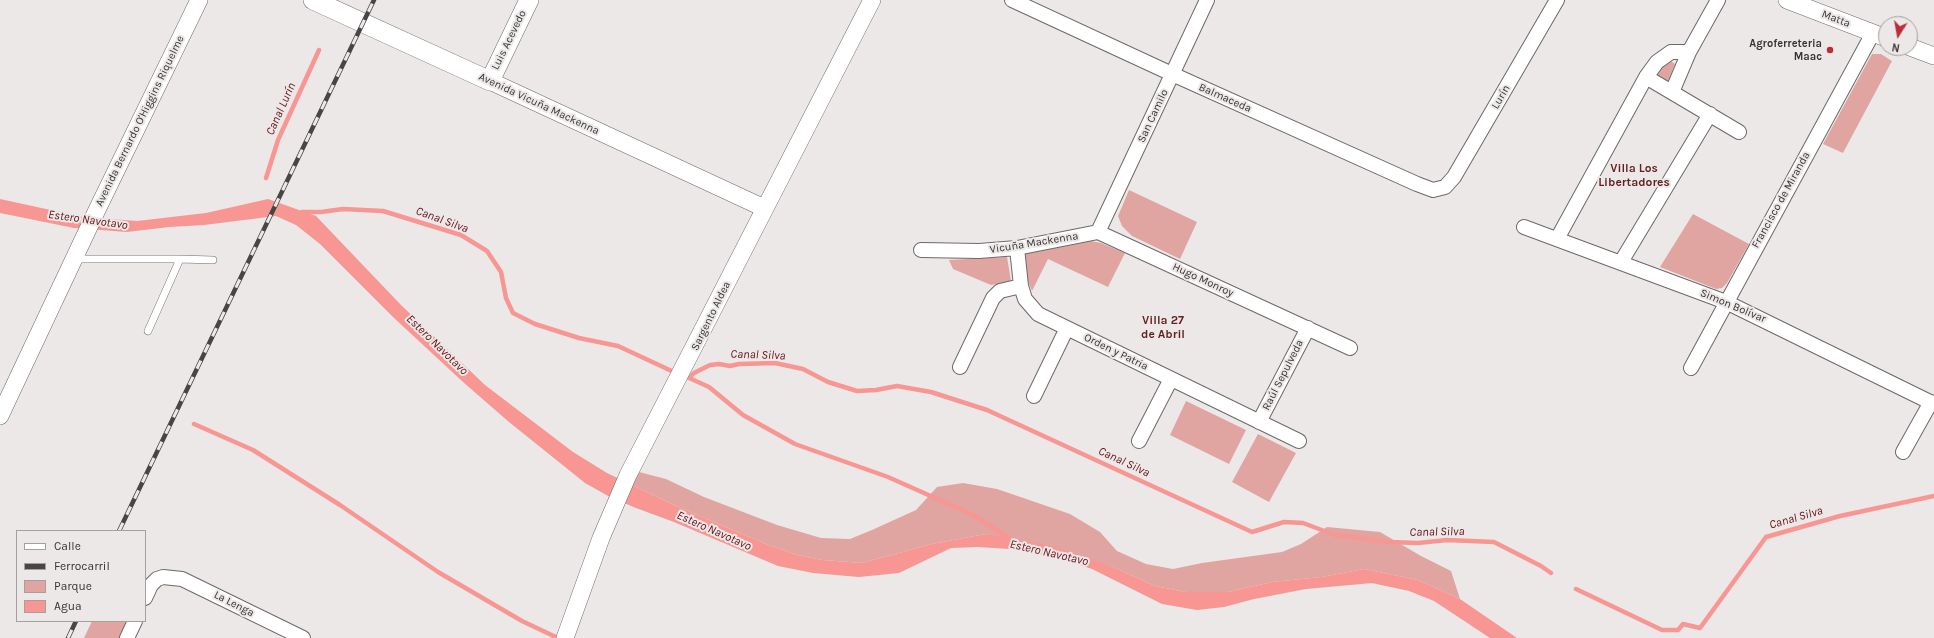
<!DOCTYPE html>
<meta charset="utf-8">
<style>
body{margin:0}
#map{position:relative;width:1934px;height:638px;overflow:hidden;background:#ece8e7;font-family:Karla,sans-serif}
canvas{display:block}
.legend{position:absolute;left:16px;top:530px;width:130px;height:92px;box-sizing:border-box;background:#ece8e7;border:1px solid #a3a09f;margin:0;padding:5px 7px;list-style:none;font-size:12px;color:#353333}
.legend li{display:flex;align-items:center;gap:8px;height:20px}
.legend b{width:20px;border:1px solid #a3a09f}
.north{position:absolute;left:1878px;top:16px;width:40px;height:40px;box-sizing:border-box;background:#ece8e7;border:1px solid #a3a09f;border-radius:50%;rotate:191deg;font-size:11px;font-weight:700;line-height:16px;text-align:center;color:#353333}
.north::after{content:'';display:block;margin:auto;width:14px;height:18px;background:#bd2d37;clip-path:polygon(50% 0,100% 100%,50% 72%,0 100%)}
</style>
<div id="map">
<canvas width="1934" height="638"></canvas>
<ul class="legend">
<li><b style="height:5px;background:#fff"></b>Calle</li>
<li><b style="height:5px;background:#484545"></b>Ferrocarril</li>
<li><b style="height:11px;background:#e0a5a1"></b>Parque</li>
<li><b style="height:11px;background:#f79692"></b>Agua</li>
</ul>
<div class="north">N</div>
</div>
<script>
const g = document.querySelector('canvas').getContext('2d');
g.lineJoin = 'round';
function paint(path, color) {
  g.fillStyle = color;
  g.fill(path, 'evenodd');
}
function shape(rows) {
  const path = new Path2D();
  for (const r of rows) {
    path.moveTo(r[0], r[1]);
    for (let i = 2; i < r.length; i += 2) path.lineTo(r[i], r[i + 1]);
  }
  return path;
}
function stroke(path, color, width, dash) {
  g.strokeStyle = color;
  g.lineWidth = width;
  g.lineCap = dash ? 'butt' : 'round';
  g.setLineDash(dash || []);
  g.stroke(path);
}
function write(font, color, halo, rows, align = 'center') {
  g.font = font + ' Karla,sans-serif';
  g.lineWidth = 4;
  g.setLineDash([]);
  g.textBaseline = 'middle';
  g.strokeStyle = halo;
  g.fillStyle = color;
  for (const [text, x, y, turn = 0] of rows) {
    g.save();
    g.translate(x, y);
    g.rotate((+turn || 0) * Math.PI / 180);
    g.textAlign = isNaN(turn) ? turn : align;
    if (halo) g.strokeText(text, 0, 0);
    g.fillText(text, 0, 0);
    g.restore();
  }
}
paint(shape([
 [1872,54,1881,54,1892,61,1843,153,1823,144],
 [1669,60,1675,64,1668,81,1656,74],
 [1129,190,1197,222,1180,259,1132,236,1122,226,1118,216],
 [1693,214,1749,244,1727,283,1722,288,1716,289,1660,267],
 [1091,241,1101,243,1125,253,1108,287,1048,259,1032,291,1027,279,1025,254],
 [1007,257,1011,281,991,285,953,269,949,260],
 [1186,401,1246,430,1229,464,1170,435],
 [1258,434,1296,453,1269,502,1232,482],
 [639,472,666,479,704,497,777,525,821,538,850,539,872,530,916,510,937,487,963,483,997,489,1070,514,1100,532,1117,551,1146,564,1173,569,1202,563,1282,552,1301,544,1327,527,1380,532,1421,556,1451,571,1460,599,1418,580,1364,569,1322,577,1272,582,1228,592,1186,592,1155,586,1113,567,986,534,932,544,862,563,823,560,797,555,766,544,676,506,630,484],
 [92,621,131,621,123,638,84,638]
]), '#e0a5a1');
paint(shape([
 [0,199,83,217,137,221,206,213,268,199,316,216,401,305,485,385,573,452,607,473,676,506,766,544,797,555,823,560,862,563,932,544,986,534,1056,547,1113,567,1155,586,1186,592,1228,592,1272,582,1322,577,1364,569,1418,580,1460,599,1517,638,1490,638,1434,601,1409,591,1372,583,1306,589,1254,599,1224,607,1197,610,1162,604,1092,569,1056,557,1009,549,978,547,951,548,899,573,859,577,813,573,778,566,674,522,636,508,610,497,585,483,509,422,463,382,394,318,320,244,296,225,276,216,204,225,169,227,127,232,74,228,0,213]
]), '#f79692');
stroke(shape([
 [266,178,278,140,319,50],
 [302,212,321,212,343,209,383,211,461,235,487,251,501,272,506,298,513,313,535,324,579,338,618,346,676,373],
 [687,377,709,387,743,415,795,444,888,477,971,514,1014,541],
 [689,378,694,373,710,365,719,364,730,366,739,364,775,363,803,369,828,382,857,391,876,390,897,386,931,392,987,410,1252,532,1284,522,1303,523,1335,535,1390,542,1418,543,1447,540,1494,542,1541,566,1551,573],
 [194,424,253,450,340,505,438,572,522,621,558,638],
 [1576,589,1662,630,1678,630,1683,624,1700,628,1766,537,1840,516,1934,496]
]), '#f79692', 4.5);
const service = shape([
 [76,259,180,259,148,331],
 [180,259,213,260]
]);
const minor = shape([
 [1012,0,1172,74,1417,184,1433,190,1445,187,1454,177,1557,0],
 [1646,77,1739,132],
 [1672,92,1689,52,1718,0],
 [1524,227,1726,302,1934,404],
 [1098,232,1350,348],
 [1098,232,1207,0],
 [1557,239,1646,77,1657,62,1671,52,1689,52],
 [1017,248,1021,286,1025,299,1038,314,1299,441],
 [921,250,979,251,1017,248,1098,232],
 [1621,262,1710,114],
 [960,367,993,298,1000,291,1021,286],
 [1691,368,1873,33],
 [1034,396,1067,328],
 [1259,422,1308,328],
 [1139,441,1171,379],
 [1903,452,1931,402],
 [145,598,151,585,157,579,163,577,182,579,303,638],
 [127,638,135,621]
]);
const tertiary = shape([
 [1787,0,1886,38],
 [1910,47,1934,56],
 [490,81,764,208],
 [0,416,96,212,199,0],
 [565,638,601,538,628,475,872,0]
]);
const secondary = shape([
 [313,0,490,81,529,0]
]);
stroke(service, '#6d6969', 8);
stroke(minor, '#6d6969', 16);
stroke(tertiary, '#6d6969', 18);
stroke(secondary, '#6d6969', 20);
stroke(service, '#fff', 7);
stroke(minor, '#fff', 14);
stroke(tertiary, '#fff', 17);
stroke(secondary, '#fff', 19);
const rail = shape([
 [119,531,374,0],
 [68,638,76,621]
]);
stroke(rail, '#484545', 4.5);
stroke(rail, '#ece8e7', 3, [9]);
for (const [x, y, r, color] of [
 [1830,50,4,"#bd2d37"]
]) {
  const dot = new Path2D();
  dot.arc(x, y, r, 0, 2 * Math.PI);
  g.fillStyle = color;
  g.fill(dot);
  stroke(dot, '#ece8e7', 1.5);
}
write('11px', '#353333', '#ece8e7', [
 ["Matta",1836,19,21],
 ["Luis Acevedo",509,40,-64],
 ["Lurín",1501,97,-60],
 ["Balmaceda",1225,98,24],
 ["Avenida Vicuña Mackenna",539,104,25],
 ["San Camilo",1153,116,-65],
 ["Avenida Bernardo O'Higgins Riquelme",140,121,-64],
 ["Francisco de Miranda",1781,200,-61],
 ["Vicuña Mackenna",1034,243,-9],
 ["Hugo Monroy",1203,280,25],
 ["Simon Bolívar",1733,306,23],
 ["Sargento Aldea",711,316,-64],
 ["Orden y Patria",1116,352,26],
 ["Raúl Sepulveda",1283,375,-63],
 ["La Lenga",234,604,27]
]);
write('bold 11px', '#353333', '#ece8e7', [
 ["Agroferreteria",1822,44],
 ["Maac",1822,57]
], 'right');
write('italic 12px', '#661017', '#ece8e7', [
 ["Canal Lurín",281,109,-66],
 ["Estero Navotavo",88,220,8],
 ["Canal Silva",442,220,20],
 ["Estero Navotavo",437,345,44],
 ["Canal Silva",758,355,2],
 ["Canal Silva",1124,462,25],
 ["Canal Silva",1796,518,-16],
 ["Estero Navotavo",714,531,24],
 ["Canal Silva",1437,532,-1],
 ["Estero Navotavo",1049,553,13]
]);
write('bold 12px', '#631e20', '#ece8e7', [
 ["Villa Los",1634,169],
 ["Libertadores",1634,183],
 ["Villa 27",1163,321],
 ["de Abril",1163,335]
]);
</script>
